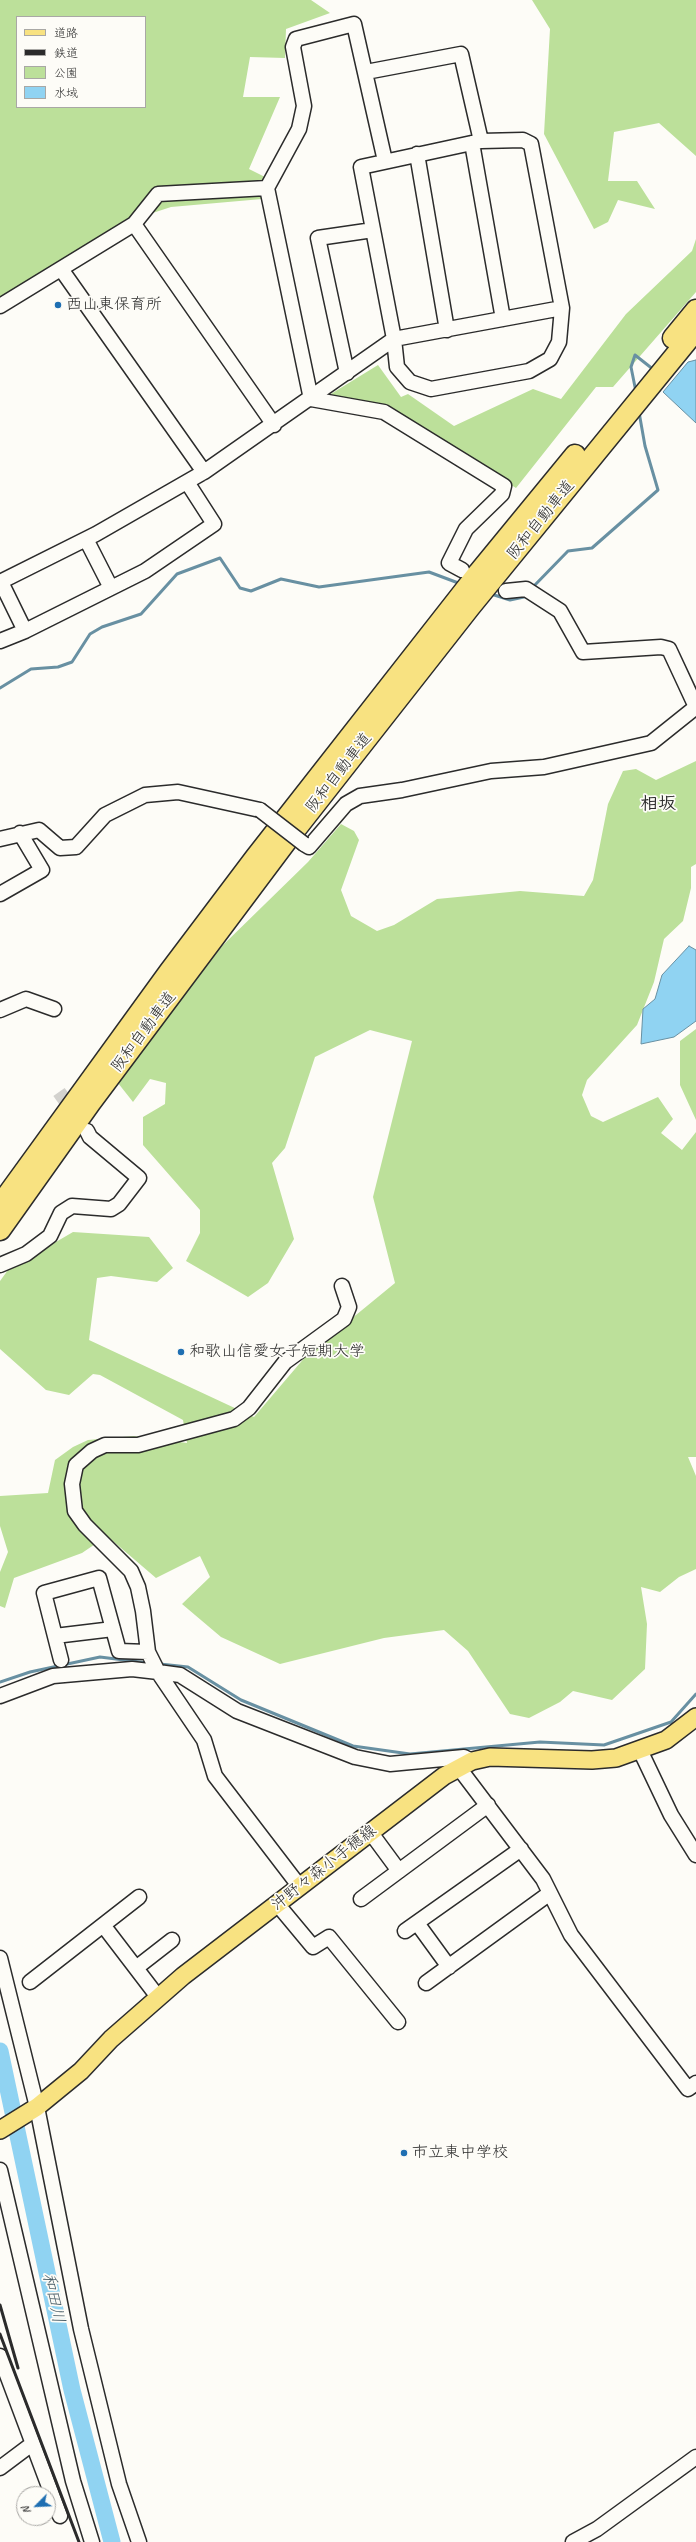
<!DOCTYPE html>
<meta charset="utf-8">
<style>
body{margin:0}
#map{position:relative;width:696px;height:2542px;overflow:hidden;background:#fdfcf7;font-family:Caveat,"Klee One",sans-serif}
canvas{display:block}
.legend{position:absolute;left:16px;top:16px;width:130px;height:92px;box-sizing:border-box;background:#fdfcf7;border:1px solid #a9a8a5;margin:0;padding:5px 7px;list-style:none;font-size:12px;color:#2b2b2b}
.legend li{display:flex;align-items:center;gap:8px;height:20px}
.legend b{width:20px;border:1px solid #a9a8a5}
.north{position:absolute;left:16px;top:2486px;width:40px;height:40px;box-sizing:border-box;background:#fdfcf7;border:1px solid #a9a8a5;border-radius:50%;rotate:246deg;font-size:11px;font-weight:700;line-height:16px;text-align:center;color:#2b2b2b}
.north::after{content:'';display:block;margin:auto;width:14px;height:18px;background:#1f6fb2;clip-path:polygon(50% 0,100% 100%,50% 72%,0 100%)}
</style>
<div id="map">
<canvas width="696" height="2542"></canvas>
<ul class="legend">
<li><b style="height:5px;background:#f8e281"></b>道路</li>
<li><b style="height:5px;background:#2b2b2b"></b>鉄道</li>
<li><b style="height:11px;background:#bce09a"></b>公園</li>
<li><b style="height:11px;background:#90d3f2"></b>水域</li>
</ul>
<div class="north">N</div>
</div>
<script>
const g = document.querySelector('canvas').getContext('2d');
g.lineJoin = 'round';
function paint(path, color) {
  g.fillStyle = color;
  g.fill(path, 'evenodd');
}
function shape(rows) {
  const path = new Path2D();
  for (const r of rows) {
    path.moveTo(r[0], r[1]);
    for (let i = 2; i < r.length; i += 2) path.lineTo(r[i], r[i + 1]);
  }
  return path;
}
function stroke(path, color, width, dash) {
  g.strokeStyle = color;
  g.lineWidth = width;
  g.lineCap = dash ? 'butt' : 'round';
  g.setLineDash(dash || []);
  g.stroke(path);
}
function write(font, color, halo, rows, align = 'center') {
  g.font = font + ' Caveat,"Klee One",sans-serif';
  g.lineWidth = 3.5;
  g.setLineDash([]);
  g.textBaseline = 'middle';
  g.strokeStyle = halo;
  g.fillStyle = color;
  for (const [text, x, y, turn = 0] of rows) {
    g.save();
    g.translate(x, y);
    g.rotate((+turn || 0) * Math.PI / 180);
    g.textAlign = isNaN(turn) ? turn : align;
    if (halo) g.strokeText(text, 0, 0);
    g.fillText(text, 0, 0);
    g.restore();
  }
}
paint(shape([
 [0,0,311,0,330,13,286,29,285,58,250,57,243,97,280,97,249,169,267,178,262,199,171,207,122,223,0,301],
 [17,17,145,17,145,107,17,107],
 [532,0,696,0,696,156,659,123,614,132,608,181,637,181,655,209,618,200,608,222,594,229,544,134,550,29],
 [696,239,696,292,613,387,596,387,516,488,384,406,326,397,378,365,401,397,408,394,454,426,533,389,561,399,626,314,692,251],
 [696,761,696,864,691,867,691,888,683,921,664,939,654,982,637,1025,587,1080,582,1095,591,1116,603,1122,658,1097,673,1119,661,1133,682,1150,696,1132,696,1457,688,1457,696,1476,696,1569,679,1577,660,1592,641,1587,647,1624,645,1669,612,1700,573,1691,560,1702,529,1718,510,1714,468,1651,444,1630,384,1638,280,1664,221,1637,182,1604,210,1577,200,1556,156,1578,107,1536,82,1553,14,1578,5,1608,0,1606,0,1572,8,1552,0,1526,0,1496,48,1493,55,1460,73,1447,88,1440,134,1436,187,1443,183,1420,100,1375,93,1374,69,1395,46,1390,0,1349,0,1281,8,1270,73,1232,149,1237,173,1268,157,1282,111,1276,97,1278,89,1340,254,1417,306,1356,395,1283,373,1197,412,1041,370,1030,315,1057,285,1148,272,1163,294,1239,268,1283,248,1297,186,1261,200,1233,200,1210,143,1145,143,1117,165,1104,166,1083,150,1079,133,1102,118,1083,222,946,308,862,341,824,354,831,359,840,341,890,351,916,377,931,394,925,437,899,520,891,584,896,593,880,608,804,623,771,636,769,656,780],
 [696,1029,696,1120,680,1085,680,1041]
]), '#bce09a');
const water = shape([
 [696,360,696,423,663,392,688,362,696,360],
 [689,946,696,950,696,1021,674,1037,641,1044,643,1009,655,999,662,975,689,946]
]);
paint(water, '#90d3f2');
stroke(water, '#6890a2', 1);
stroke(shape([
 [636,392,631,367,635,355,654,370],
 [532,588,568,551,592,548,658,490,645,446,639,412],
 [491,594,510,600,524,597,527,594],
 [0,688,31,669,58,667,72,662,90,634,102,627,141,614,177,574,220,558,240,588,251,591,281,579,319,587,429,572,461,584],
 [160,1664,188,1667,241,1700,353,1746,410,1754,540,1742,604,1745,671,1722,696,1694],
 [0,1682,30,1672,100,1657,148,1663]
]), '#6890a2', 3);
stroke(shape([
 [0,2051,72,2390,112,2542]
]), '#90d3f2', 17);
stroke(shape([
 [59,1092,75,1114]
]), '#d3d2ce', 14, [14, 7]);
const minor = shape([
 [366,72,461,54,481,141,523,140,531,144,562,308,559,342,550,359,529,371,431,389,410,382,397,367,394,339,361,167,481,141],
 [472,143,503,319],
 [417,154,447,330],
 [134,224,274,425],
 [61,269,204,472],
 [0,306,134,224,158,194,267,188],
 [347,373,318,238,373,230],
 [311,399,267,188,299,129,304,106,293,47,296,39,354,24,385,161],
 [311,399,384,412,504,486,502,494,466,529,449,563,462,570],
 [86,539,111,588],
 [0,582,96,534,204,472,394,339,562,308],
 [1,582,25,631],
 [0,641,25,631,145,571,214,524,187,482],
 [0,839,39,830,60,848,76,847,105,815,145,795,178,792,260,810],
 [304,844,309,847,346,804,360,796,402,790,491,771,544,767,651,743,696,707,669,649,661,647,583,652,560,611,526,589,506,591],
 [0,894,42,870,20,833],
 [0,1010,26,999,54,1009],
 [0,1265,26,1254,50,1236,61,1213,72,1206,111,1209,119,1204,139,1178,90,1137,87,1131],
 [55,1636,113,1629],
 [61,1660,44,1593,99,1578,119,1651,148,1652],
 [0,1696,53,1676,132,1669,158,1672,180,1675,237,1711,355,1757,390,1764,464,1757,472,1761],
 [640,1750,671,1815,696,1855],
 [459,1768,543,1879,571,1935,688,2089,696,2083],
 [371,1833,399,1871],
 [300,1887,215,1776,204,1740,158,1672,148,1652,143,1611,138,1587,131,1571,85,1525,75,1511,72,1484,76,1465,92,1451,105,1445,138,1445,234,1419,249,1408,285,1362,344,1319,349,1307,342,1286],
 [361,1899,488,1805],
 [278,1905,313,1947,329,1937,398,2022],
 [417,1923,449,1967],
 [103,1925,158,1997],
 [405,1931,521,1849],
 [0,1958,37,2107,81,2329,119,2484,139,2542],
 [136,1968,172,1940],
 [30,1982,139,1897],
 [426,1983,550,1893],
 [0,2170,73,2481,92,2542],
 [0,2356,60,2516],
 [0,2468,32,2444],
 [573,2542,597,2529,696,2457]
]);
const major = shape([
 [0,2130,37,2107,81,2071,111,2039,183,1976,444,1776,472,1761,490,1757,592,1760,616,1758,666,1740,696,1717]
]);
const highway = shape([
 [673,338,696,310],
 [0,1205,169,972,255,858,479,572,575,455],
 [0,1230,91,1102,288,839,470,607,696,330]
]);
stroke(minor, '#2b2b2b', 17);
stroke(major, '#2b2b2b', 20);
stroke(highway, '#2b2b2b', 23);
stroke(minor, '#fdfcf7', 14);
stroke(major, '#f8e281', 17);
stroke(highway, '#f8e281', 20);
stroke(shape([
 [0,2305,18,2368],
 [0,2334,79,2542]
]), '#2b2b2b', 3);
const minorBridge = shape([
 [260,810,304,844]
]);
stroke(minorBridge, '#2b2b2b', 17, []);
stroke(minorBridge, '#fdfcf7', 14);
for (const [x, y, r, color] of [
 [58,305,4,"#1f6fb2"],
 [181,1352,4,"#1f6fb2"],
 [404,2153,4,"#1f6fb2"]
]) {
  const dot = new Path2D();
  dot.arc(x, y, r, 0, 2 * Math.PI);
  g.fillStyle = color;
  g.fill(dot);
  stroke(dot, '#fdfcf7', 1.5);
}
write('16px', '#2b2b2b', '#fdfcf7', [
 ["西山東保育所",66,305],
 ["和歌山信愛女子短期大学",189,1352],
 ["市立東中学校",412,2153]
], 'left');
write('16px', '#2b2b2b', '#fdfcf7', [
 ["阪和自動車道",541,520,-51],
 ["阪和自動車道",339,773,-52],
 ["阪和自動車道",144,1032,-53],
 ["沖野々森小手穂線",324,1868,-38]
]);
write('italic 17px', '#495d67', '#fdfcf7', [
 ["和田川",53,2298,78]
]);
write('bold 18px', '#2b2b2b', '#fdfcf7', [
 ["相坂",658,804]
]);
</script>
